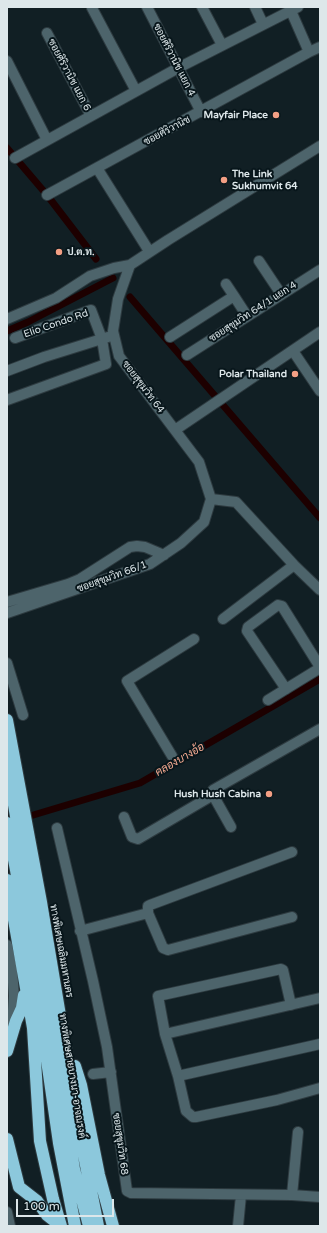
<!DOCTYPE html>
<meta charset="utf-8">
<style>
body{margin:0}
#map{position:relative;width:327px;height:1233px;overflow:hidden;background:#111f24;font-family:"Varela Round",sans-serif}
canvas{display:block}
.frame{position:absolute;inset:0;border:8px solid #dde7ea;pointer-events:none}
.scale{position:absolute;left:16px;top:1199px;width:98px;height:18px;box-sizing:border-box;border:2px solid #dde7ea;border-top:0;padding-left:5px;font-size:12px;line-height:14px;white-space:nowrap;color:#dde7ea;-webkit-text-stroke:3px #08161b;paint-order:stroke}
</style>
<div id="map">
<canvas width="327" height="1233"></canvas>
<div class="frame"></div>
<div class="scale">100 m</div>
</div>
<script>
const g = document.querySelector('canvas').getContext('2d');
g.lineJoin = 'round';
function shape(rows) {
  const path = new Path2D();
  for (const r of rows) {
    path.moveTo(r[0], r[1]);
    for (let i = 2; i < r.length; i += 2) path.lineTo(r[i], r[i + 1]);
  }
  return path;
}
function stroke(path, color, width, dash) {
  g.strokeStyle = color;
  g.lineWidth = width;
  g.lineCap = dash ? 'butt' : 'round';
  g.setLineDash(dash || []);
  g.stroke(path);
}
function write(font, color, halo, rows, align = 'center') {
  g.font = font + ' "Varela Round",Sarabun,sans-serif';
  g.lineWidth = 4;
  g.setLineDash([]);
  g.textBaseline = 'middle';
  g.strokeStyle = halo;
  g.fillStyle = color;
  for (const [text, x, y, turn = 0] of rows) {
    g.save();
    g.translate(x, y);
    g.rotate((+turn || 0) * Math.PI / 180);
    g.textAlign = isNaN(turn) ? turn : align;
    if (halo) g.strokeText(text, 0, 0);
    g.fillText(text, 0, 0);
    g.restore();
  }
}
stroke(shape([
 [7,148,47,195,96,259],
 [130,297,320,518],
 [7,331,28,322,113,278],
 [30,816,140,783,320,679]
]), '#1d0000', 7);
const minor = shape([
 [147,7,201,112],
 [202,7,222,45],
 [255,7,263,24],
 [92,8,136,91],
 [47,33,91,116],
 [309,52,320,47],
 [7,61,47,140],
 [15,158,178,68,298,7],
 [97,168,149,251],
 [47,195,309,52,291,11],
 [259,261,281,294],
 [226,284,234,296],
 [7,319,56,298,90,276,114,268,130,265],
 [170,337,234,296,247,316],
 [293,351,320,391],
 [187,355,320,270],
 [7,371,44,357,108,337],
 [7,400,106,364,102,339,91,310,15,338],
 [175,430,320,332],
 [211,499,199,462,119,356,113,331,118,299,130,265,168,240,320,146],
 [211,499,236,502,294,565,320,590],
 [7,602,68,584,80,579,130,547,137,546,145,547,164,555],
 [7,613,150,564,181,543,204,522,211,499],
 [223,619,294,565],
 [7,663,23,715],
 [286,689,247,631,248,627,278,605,282,606,320,667],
 [268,700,320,668],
 [172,756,127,681,194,639],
 [124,817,132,837,138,839,213,795],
 [231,827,213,795,213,790,320,729],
 [57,828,93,981,107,1047,127,1191,131,1193,292,1195,320,1197],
 [148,913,163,948,168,950,292,917],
 [80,931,148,913,148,906,150,905,292,852],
 [7,945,12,969,14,996,13,1011,7,1030],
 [291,1005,283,970,281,969,158,996,165,1034,178,1076,186,1111,193,1117,196,1117,277,1100,320,1088],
 [165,1034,320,998],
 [93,1074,111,1072],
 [178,1076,320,1044],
 [292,1195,298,1132],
 [7,1212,10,1226],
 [238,1226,241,1195]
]);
const highway = shape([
 [7,720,41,902,80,1135,98,1226],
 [7,764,60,1073,68,1131,74,1169,89,1226],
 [7,823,16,870,42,1026,59,1143,75,1226],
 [7,880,33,1028,40,1141,53,1199,61,1226],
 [7,1051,16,1021,22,1008,24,995],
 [75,1066,81,1085,99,1175,113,1226],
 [7,1139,19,1187,37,1201,47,1215,61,1226]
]);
stroke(minor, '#2e3b40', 12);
stroke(highway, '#2e3b40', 14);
stroke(minor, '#4d646b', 10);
stroke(highway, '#8cc8dc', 12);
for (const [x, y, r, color] of [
 [276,115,4,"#f39f84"],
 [224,180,4,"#f39f84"],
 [59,252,4,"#f39f84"],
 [295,374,4,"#f39f84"],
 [269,794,4,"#f39f84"]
]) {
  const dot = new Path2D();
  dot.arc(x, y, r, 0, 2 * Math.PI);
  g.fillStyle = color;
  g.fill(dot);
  stroke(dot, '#08161b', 1.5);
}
write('10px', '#dde7ea', '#08161b', [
 ["ซอยศิริวานิช แยก 4",174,60,63],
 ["ซอยศิริวานิช แยก 6",69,75,62],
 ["ซอยศิริวานิช",167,131,-28],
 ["ซอยสุขุมวิท 64/1 แยก 4",253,312,-33],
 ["Elio Condo Rd",56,324,-19],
 ["ซอยสุขุมวิท 64",143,387,53],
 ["ซอยสุขุมวิท 66/1",112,577,-20],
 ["ทางพิเศษเฉลิมมหานคร",61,951,80],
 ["ทางพิเศษสายบางนา-อาจณรงค์",72,1076,81],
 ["ซอยสุขุมวิท 68",120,1144,82]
]);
write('bold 10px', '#dde7ea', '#08161b', [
 ["Mayfair Place",268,115],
 ["The Link",232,174,"left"],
 ["Sukhumvit 64",232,186,"left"],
 ["ป.ต.ท.",67,252,"left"],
 ["Polar Thailand",287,374],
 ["Hush Hush Cabina",261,794]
], 'right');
write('italic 11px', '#f9ac93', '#08161b', [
 ["คลองบางอ้อ",180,760,-30]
]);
</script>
